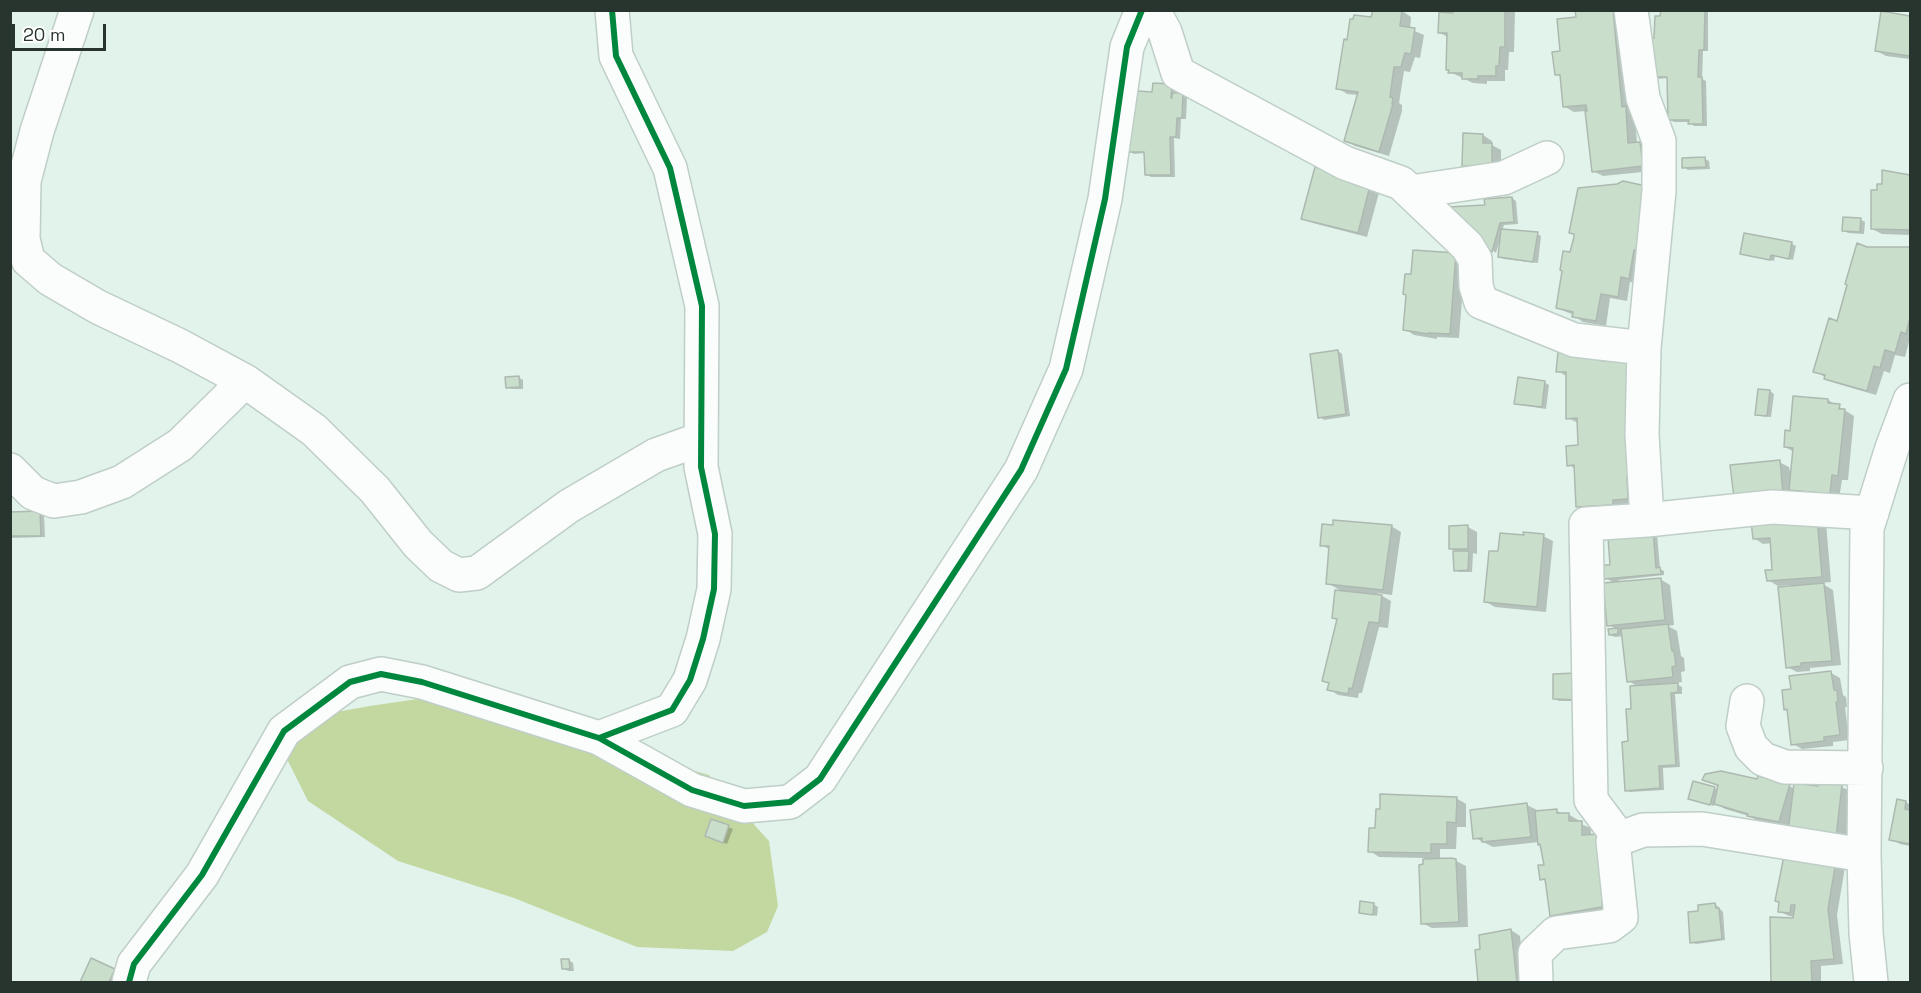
<!DOCTYPE html>
<style>
body{margin:0}
#map{position:relative;width:1921px;height:993px;overflow:hidden;background:#e1f3ea;font-family:"Space Grotesk",sans-serif}
canvas{display:block}
.frame{position:absolute;inset:0;border:12px solid #28352e;pointer-events:none}
.scale{position:absolute;left:12px;top:24px;width:94px;height:27px;box-sizing:border-box;border:3px solid #28352e;border-top:0;padding-left:8px;font-size:18px;line-height:21px;white-space:nowrap;color:#28352e;-webkit-text-stroke:4px #fff;paint-order:stroke}
</style>
<div id="map">
<canvas width="1921" height="993"></canvas>
<div class="frame"></div>
<div class="scale">20 m</div>
</div>
<script>
const g = document.querySelector('canvas').getContext('2d');
g.lineJoin = 'round';
function paint(path, color) {
  g.fillStyle = color;
  g.fill(path, 'evenodd');
}
function shape(rows) {
  const path = new Path2D();
  for (const r of rows) {
    path.moveTo(r[0], r[1]);
    for (let i = 2; i < r.length; i += 2) path.lineTo(r[i], r[i + 1]);
  }
  return path;
}
function stroke(path, color, width, dash) {
  g.strokeStyle = color;
  g.lineWidth = width;
  g.lineCap = dash ? 'butt' : 'round';
  g.setLineDash(dash || []);
  g.stroke(path);
}
paint(shape([
 [431,697,709,775,769,841,778,906,767,932,733,951,637,947,514,898,398,861,308,801,287,759,287,732,291,720,370,706]
]), '#c3d8a1');
paint(shape([
 [1455,10,1515,10,1514,52,1509,52,1508,70,1505,70,1505,81,1487,81,1487,84,1473,83,1450,72,1448,37,1440,33,1455,14],
 [1616,10,1635,114,1637,144,1649,149,1652,171,1603,176,1593,171,1586,111,1574,112,1565,107,1562,77,1556,74,1562,52,1577,18,1576,11],
 [1662,10,1708,10,1708,51,1703,51,1702,79,1706,81,1707,126,1694,126,1690,122,1674,122,1669,119,1669,78,1656,79,1656,40],
 [1402,11,1411,17,1410,29,1424,35,1420,58,1415,57,1410,72,1404,71,1399,103,1402,105,1402,111,1389,156,1355,146,1346,141,1359,95,1347,94,1338,88,1348,41,1372,19],
 [1882,13,1910,17,1910,59,1886,56,1877,51],
 [1154,84,1175,88,1175,94,1187,97,1186,119,1181,119,1180,139,1174,138,1175,177,1151,177,1147,175,1145,153,1134,154,1129,151,1138,104,1154,93],
 [1483,135,1492,141,1492,145,1501,150,1501,172,1473,171,1464,165],
 [1705,159,1709,161,1710,169,1688,170,1684,167],
 [1316,169,1380,189,1367,237,1313,223,1303,218],
 [1883,172,1910,176,1910,235,1882,234,1872,229,1879,192,1883,185],
 [1646,188,1639,283,1630,282,1627,301,1610,298,1606,326,1583,322,1574,316,1574,315,1557,308,1575,236,1570,233],
 [1512,198,1516,201,1518,224,1504,225,1502,231,1537,234,1541,236,1538,263,1504,259,1500,256,1501,240,1500,240,1496,253,1459,224,1486,206,1486,200],
 [1861,220,1865,222,1864,234,1848,233,1844,230],
 [1791,243,1796,246,1793,260,1775,256,1774,261,1742,253],
 [1907,248,1910,249,1910,338,1905,357,1895,355,1890,373,1884,371,1876,395,1835,383,1815,371,1838,323],
 [1414,251,1465,260,1459,338,1437,337,1437,339,1414,335,1405,329],
 [1338,351,1342,354,1350,416,1324,420,1320,417],
 [1560,353,1601,358,1608,362,1627,362,1636,368,1637,504,1622,505,1622,510,1587,512,1578,506,1576,469,1569,465,1580,446,1578,423,1568,418,1568,377,1558,371],
 [518,377,523,380,523,389,512,389,507,387],
 [1544,382,1549,385,1546,409,1520,405,1516,403],
 [1770,391,1774,394,1771,417,1760,416,1756,414],
 [1828,400,1854,416,1848,480,1842,480,1839,499,1800,495,1791,490,1792,498,1745,502,1779,462,1789,467,1791,477,1794,452,1785,447,1791,432],
 [10,513,40,513,44,515,45,537,10,538],
 [1826,523,1831,582,1821,583,1833,590,1841,665,1810,668,1810,671,1797,672,1787,667,1790,585,1778,586,1768,580,1774,572,1772,543,1763,544,1754,538],
 [1391,526,1401,532,1392,595,1377,593,1391,601,1388,628,1379,627,1362,693,1359,693,1358,698,1338,695,1329,689,1330,684,1324,681,1339,621,1334,618,1343,592,1328,583,1330,550,1322,545],
 [1468,527,1477,532,1477,554,1473,553,1472,572,1459,572,1455,570,1459,553,1451,548],
 [1657,534,1660,569,1664,571,1664,575,1619,580,1619,583,1660,579,1670,585,1674,625,1668,626,1677,631,1681,656,1684,658,1685,671,1681,672,1682,682,1674,683,1682,687,1682,694,1675,694,1680,767,1663,768,1664,790,1630,792,1626,790,1629,743,1633,710,1638,687,1629,681,1624,636,1615,637,1610,635,1618,630,1609,625,1614,583,1606,578,1612,566,1609,538],
 [1543,536,1553,541,1546,612,1495,607,1486,602,1500,553],
 [1831,673,1840,678,1843,695,1846,697,1847,707,1845,707,1849,740,1833,742,1833,746,1802,749,1793,744,1789,711,1785,709,1792,690],
 [1554,675,1582,701,1559,701,1554,699],
 [1704,780,1789,786,1795,789,1819,788,1819,784,1842,787,1851,792,1846,841,1758,821,1749,816,1725,809,1715,803,1714,806,1690,798,1714,788,1718,790,1719,787],
 [1456,798,1466,804,1466,827,1457,827,1456,849,1440,849,1440,860,1456,861,1466,866,1468,927,1432,928,1422,923,1425,858,1379,857,1370,851,1377,830],
 [1906,802,1910,805,1910,846,1900,844,1891,839],
 [1527,805,1537,810,1537,813,1557,811,1563,814,1568,814,1578,820,1578,823,1591,828,1591,836,1611,912,1560,920,1551,915,1547,882,1542,879,1545,866,1539,842,1493,847,1475,838],
 [712,820,733,829,727,844,711,838],
 [1786,853,1845,867,1837,915,1843,964,1821,966,1821,982,1773,982,1772,919,1796,919,1796,917,1789,916,1779,911],
 [1373,904,1378,907,1377,916,1361,913],
 [1715,904,1723,912,1725,940,1696,944,1692,942,1700,912],
 [1511,930,1520,936,1525,982,1480,982,1477,951,1481,950],
 [91,960,124,976,121,982,82,982],
 [569,960,573,963,574,971,568,971,563,968]
]), '#0003');
const building = shape([
 [1373,10,1402,10,1400,26,1415,28,1411,54,1405,53,1401,67,1394,67,1390,97,1393,98,1392,104,1393,104,1379,152,1344,141,1358,92,1336,89,1344,39,1347,40,1350,19,1353,19,1354,15,1371,17,1373,10],
 [1453,10,1505,10,1505,47,1500,47,1499,66,1496,66,1496,76,1478,76,1478,79,1462,79,1462,73,1448,73,1449,70,1446,70,1447,33,1438,33,1439,12,1453,13,1453,10],
 [1575,10,1613,10,1622,107,1626,106,1628,143,1640,142,1643,166,1592,172,1585,111,1587,111,1586,105,1563,107,1560,75,1555,75,1552,52,1560,51,1557,19,1576,17,1575,10],
 [1661,10,1705,10,1704,50,1699,50,1698,77,1702,77,1703,124,1688,124,1689,120,1668,120,1667,77,1650,77,1651,38,1654,38,1655,16,1660,16,1661,10],
 [1881,11,1910,16,1910,56,1875,51,1881,11],
 [1153,83,1172,84,1171,98,1172,98,1172,93,1183,93,1182,118,1177,118,1176,137,1170,137,1171,175,1145,175,1144,152,1128,152,1128,103,1136,103,1137,91,1152,92,1153,83],
 [1463,133,1483,134,1483,143,1492,143,1492,167,1462,166,1463,133],
 [1705,157,1706,167,1682,168,1682,158,1705,157],
 [1315,167,1371,182,1358,233,1301,219,1315,167],
 [1882,170,1910,175,1910,230,1871,229,1871,190,1877,190,1877,184,1882,184,1882,170],
 [1623,181,1646,186,1638,250,1634,250,1629,279,1621,277,1618,297,1601,294,1596,321,1572,317,1573,312,1556,308,1562,271,1560,270,1563,251,1570,252,1574,237,1574,234,1569,233,1578,188,1617,184,1623,181],
 [1512,197,1514,222,1500,223,1492,252,1458,225,1448,207,1485,205,1484,199,1512,197],
 [1843,217,1861,218,1860,232,1842,231,1843,217],
 [1501,229,1538,232,1533,262,1498,257,1501,229],
 [1744,233,1792,242,1789,259,1771,255,1770,260,1740,254,1744,233],
 [1857,243,1867,247,1910,247,1910,318,1906,334,1901,332,1895,353,1885,350,1880,368,1874,366,1867,391,1824,379,1825,375,1813,372,1829,318,1837,321,1847,285,1845,284,1857,243],
 [1413,250,1456,253,1450,334,1428,333,1428,334,1403,330,1406,295,1403,294,1405,274,1411,274,1413,250],
 [1338,350,1346,414,1318,418,1310,354,1338,350],
 [1558,352,1573,352,1573,357,1602,357,1602,361,1627,361,1631,476,1627,477,1628,499,1613,500,1613,505,1576,507,1574,465,1567,466,1566,446,1578,445,1577,418,1566,419,1566,372,1556,372,1558,352],
 [519,376,520,387,506,388,505,377,519,376],
 [1518,377,1545,381,1542,407,1514,404,1518,377],
 [1758,389,1770,390,1767,416,1755,415,1758,389],
 [1793,396,1828,399,1828,403,1840,404,1839,409,1845,409,1838,476,1832,475,1830,494,1789,490,1793,448,1784,447,1785,430,1790,431,1793,396],
 [1780,460,1783,493,1734,498,1730,465,1780,460],
 [40,511,41,536,10,536,10,512,40,511],
 [1817,516,1822,577,1767,581,1765,570,1772,570,1770,538,1753,539,1751,521,1817,516],
 [1333,520,1392,525,1383,590,1326,584,1329,546,1320,546,1322,524,1333,525,1333,520],
 [1468,525,1468,549,1449,549,1449,526,1468,525],
 [1653,530,1656,568,1660,567,1661,574,1604,579,1603,565,1610,565,1608,537,1653,530],
 [1523,532,1544,534,1537,607,1484,602,1489,551,1498,551,1500,533,1524,535,1523,532],
 [1453,551,1469,551,1468,570,1454,571,1453,551],
 [1661,578,1665,620,1607,626,1603,583,1661,578],
 [1824,583,1832,661,1801,663,1801,666,1786,668,1778,587,1824,583],
 [1335,590,1382,595,1379,623,1369,622,1352,689,1349,688,1348,694,1327,690,1329,683,1322,681,1337,619,1332,618,1335,590],
 [1668,624,1672,651,1674,651,1676,666,1672,667,1673,677,1627,682,1621,629,1668,624],
 [1618,628,1618,634,1609,635,1608,629,1618,628],
 [1831,671,1834,690,1837,690,1838,702,1836,702,1840,735,1824,737,1824,741,1791,745,1787,709,1784,710,1782,690,1791,689,1789,676,1831,671],
 [1577,673,1578,700,1553,699,1553,674,1577,673],
 [1678,683,1678,692,1671,693,1676,765,1659,766,1660,788,1625,791,1622,742,1628,741,1626,709,1631,709,1630,686,1678,683],
 [1721,771,1757,779,1758,776,1790,784,1779,822,1747,816,1748,814,1714,804,1718,785,1702,780,1705,774,1721,771],
 [1693,781,1715,787,1710,805,1688,799,1693,781],
 [1818,782,1842,785,1836,837,1788,832,1794,783,1818,786,1818,782],
 [1380,794,1457,797,1456,823,1447,822,1447,844,1431,844,1431,853,1368,852,1369,828,1375,828,1376,809,1380,809,1380,794],
 [1897,799,1906,801,1905,809,1910,810,1910,844,1889,840,1897,799],
 [1527,803,1531,837,1482,842,1482,838,1473,839,1470,810,1527,803],
 [1557,809,1557,813,1569,813,1569,821,1582,821,1582,835,1600,834,1605,902,1602,902,1602,907,1550,916,1545,879,1540,880,1538,865,1544,865,1540,844,1538,845,1535,811,1557,809],
 [711,819,729,825,723,843,705,836,711,819],
 [1785,851,1836,861,1828,909,1834,959,1811,961,1812,982,1771,982,1770,917,1793,918,1795,905,1791,905,1790,913,1778,912,1779,902,1775,901,1785,851],
 [1451,858,1456,859,1459,922,1421,924,1419,865,1423,864,1423,859,1451,858],
 [1360,901,1374,903,1373,915,1359,913,1360,901],
 [1715,903,1716,908,1719,908,1722,939,1690,943,1688,912,1698,911,1698,905,1715,903],
 [1511,929,1517,982,1478,982,1475,950,1480,949,1479,935,1511,929],
 [91,958,115,969,109,982,80,982,91,958],
 [561,959,569,959,570,969,562,969,561,959]
]);
paint(building, '#c9decb');
stroke(building, '#adb9b0', 1.5);
const minor = shape([
 [77,10,37,131,24,181,23,239,28,260,50,279,98,307,180,346,245,381,314,430,375,490,418,544,441,566,459,575,477,573,569,506,656,455,701,439],
 [1153,10,1165,32,1178,73,1345,163,1401,183,1467,246,1475,259,1476,286,1481,302,1574,340,1644,348],
 [1631,10,1643,98,1659,141,1659,191,1644,348,1642,434,1647,520],
 [1411,192,1504,178,1547,158],
 [10,470,33,493,54,501,81,497,122,482,180,445,245,381],
 [1747,701,1743,726,1751,747,1763,759,1785,767,1866,768],
 [599,738,672,710,690,680,703,639,714,589,715,534,701,467,702,306,670,168,616,56,612,10],
 [1620,839,1591,800,1586,524,1647,520,1772,507,1872,513],
 [129,982,134,964,202,875,284,731,350,682,381,674,422,682,599,738,692,790,744,806,790,802,820,779,1021,470,1066,369,1105,199,1127,47,1142,10],
 [1536,982,1535,953,1556,933,1609,926,1621,917,1613,841,1643,830,1702,829,1864,855],
 [1871,982,1866,933,1864,855,1867,528,1892,448,1910,400]
]);
stroke(minor, '#bfcec6', 36);
stroke(minor, '#fafdfc', 33);
stroke(shape([
 [599,738,672,710,690,680,703,639,714,589,715,534,701,467,702,306,670,168,616,56,612,10],
 [129,982,134,964,202,875,284,731,350,682,381,674,422,682,599,738,692,790,744,806,790,802,820,779,1021,470,1066,369,1105,199,1127,47,1142,10]
]), '#00873e', 6);
</script>
